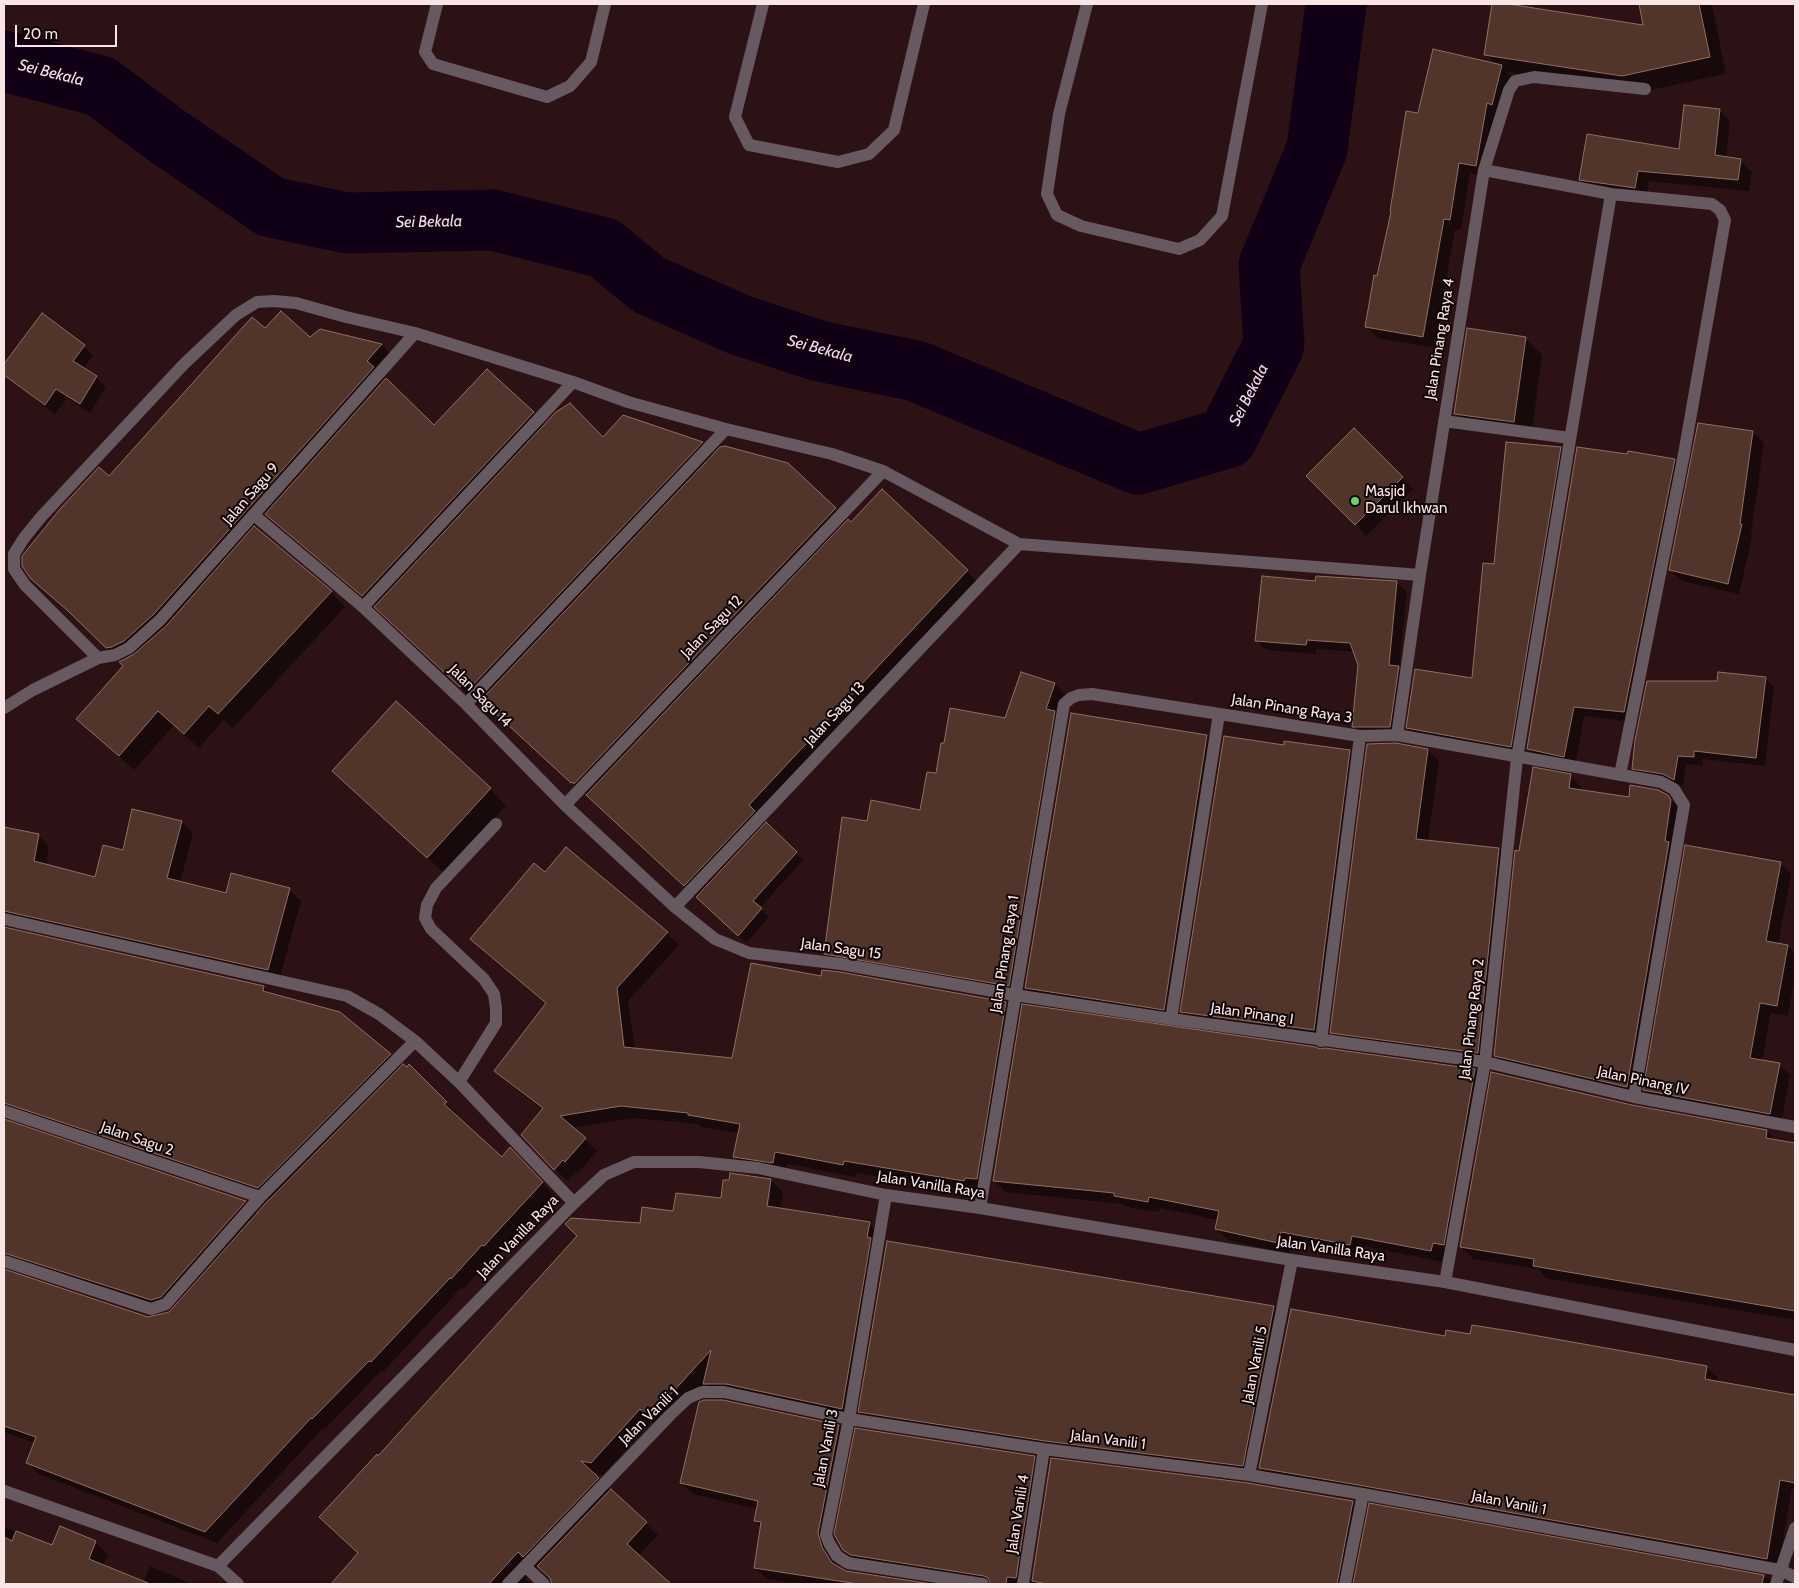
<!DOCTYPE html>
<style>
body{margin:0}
#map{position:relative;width:1799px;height:1588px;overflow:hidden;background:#2d1215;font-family:Cabin,sans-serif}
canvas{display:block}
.frame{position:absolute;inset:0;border:5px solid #f9e5e5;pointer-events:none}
.scale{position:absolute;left:15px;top:25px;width:102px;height:22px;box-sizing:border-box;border:2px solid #f9e5e5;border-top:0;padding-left:6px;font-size:15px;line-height:18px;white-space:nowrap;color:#f9e5e5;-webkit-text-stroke:4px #0e0405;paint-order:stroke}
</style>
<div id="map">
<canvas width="1799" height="1588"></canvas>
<div class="frame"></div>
<div class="scale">20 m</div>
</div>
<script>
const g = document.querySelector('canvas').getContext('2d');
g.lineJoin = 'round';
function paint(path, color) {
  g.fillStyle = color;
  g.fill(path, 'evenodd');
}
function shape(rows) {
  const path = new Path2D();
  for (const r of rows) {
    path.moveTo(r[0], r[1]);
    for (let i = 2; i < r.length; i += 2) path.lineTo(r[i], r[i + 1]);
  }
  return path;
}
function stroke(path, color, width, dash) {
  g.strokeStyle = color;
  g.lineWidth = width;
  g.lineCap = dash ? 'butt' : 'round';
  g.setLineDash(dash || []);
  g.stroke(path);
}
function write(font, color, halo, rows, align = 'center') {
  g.font = font + ' Cabin,sans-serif';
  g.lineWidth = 4;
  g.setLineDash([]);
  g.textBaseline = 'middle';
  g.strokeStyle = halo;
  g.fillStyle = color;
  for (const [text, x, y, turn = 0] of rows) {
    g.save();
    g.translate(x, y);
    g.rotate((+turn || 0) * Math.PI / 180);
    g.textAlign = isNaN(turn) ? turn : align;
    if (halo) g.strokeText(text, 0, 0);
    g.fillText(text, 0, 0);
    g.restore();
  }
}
paint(shape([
 [1494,4,1645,26,1640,4,1712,4,1726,74,1640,92,1506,72,1512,77,1487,176,1470,173,1461,230,1455,230,1434,348,1378,338,1367,327,1419,114,1497,65,1486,54],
 [1719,110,1730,121,1726,158,1740,160,1752,172,1749,191,1649,181,1646,199,1591,190,1580,179,1680,150],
 [42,315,84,346,93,355,83,369,96,377,106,387,90,413,67,398,55,414,4,374,4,366],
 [265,330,310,338,320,330,382,345,392,356,377,372,434,427,533,413,545,426,603,438,702,443,714,455,787,464,851,523,882,491,978,582,759,817,803,860,760,908,769,917,746,943,586,793,583,793,482,698,475,693,471,697,375,605,278,525,265,512,253,526,331,592,345,607,233,728,224,720,199,748,174,725,134,770,78,719,140,650,124,658,118,659,32,578,109,478],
 [1525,338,1542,355,1531,438,1472,430,1455,414],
 [1354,430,1413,489,1366,536,1308,476],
 [1753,432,1764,443,1751,535,1752,537,1739,594,1682,581,1670,570],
 [1560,448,1571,459,1521,757,1418,739,1407,728,1473,679,1495,565],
 [1674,460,1685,470,1634,722,1584,716,1575,766,1538,759,1528,749],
 [1316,582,1397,583,1407,592,1399,669,1408,678,1399,736,1363,736,1354,726,1359,665,1355,652,1316,649,1316,654,1266,650,1256,640],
 [1022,673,1055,684,1066,695,1020,996,836,965,825,953,868,822,921,811,937,775,1006,720],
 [1766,679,1774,687,1765,766,1703,759,1702,766,1686,764,1683,787,1673,782,1642,777,1633,768],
 [1072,715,1207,736,1217,746,1174,1019,1036,998,1026,988],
 [1285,747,1349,752,1360,762,1324,1040,1192,1022,1182,1012],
 [1428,750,1439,761,1428,841,1499,849,1510,861,1489,1063,1343,1043,1332,1032],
 [1570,775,1581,787,1581,791,1630,798,1668,796,1679,808,1638,1098,1506,1066,1495,1055,1520,852],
 [351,787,490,789,506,806,444,873],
 [182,822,193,833,180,883,227,895,289,890,301,901,279,980,9,925,8,929,263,987,271,994,390,1055,402,1067,407,1069,409,1066,457,1114,455,1116,502,1159,521,1160,553,1194,496,1256,494,1255,463,1289,461,1288,383,1372,381,1371,324,1430,323,1428,217,1543,39,1474,28,1463,35,1443,4,1432,4,828,38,835,49,846,46,866,96,879,124,851],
 [19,1114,271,1199,257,1214,245,1202,7,1122,10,1115],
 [13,1264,163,1311,174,1307,169,1313,148,1318,7,1272,7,1269],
 [1780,863,1791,874,1778,945,1788,946,1795,954,1795,977,1788,1016,1771,1013,1762,1061,1779,1064,1790,1075,1781,1125,1656,1101,1645,1090],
 [545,874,667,933,679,945,628,1001,635,1049,733,1059,822,977,1006,1003,1018,1015,989,1191,977,1189,976,1192,856,1173,855,1177,787,1164,785,1175,747,1169,735,1157,739,1133,701,1127,699,1124,634,1118,572,1128,597,1151,578,1173,576,1172,567,1181,522,1135,543,1110,508,1083,496,1071,547,1004,484,952,471,939],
 [1319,1050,1325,1050,1475,1070,1486,1081,1454,1255,1444,1254,1442,1262,1363,1246,1361,1255,1292,1242,1289,1254,1228,1240,1216,1229,1218,1220,1160,1208,1159,1212,1126,1207,1123,1204,1005,1192,994,1180],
 [1632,1106,1767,1131,1776,1141,1795,1144,1795,1320,1546,1278,1538,1269,1473,1259,1461,1247],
 [771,1180,783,1192,780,1209,869,1223,881,1235,854,1421,716,1395,704,1383,662,1429,652,1421,603,1475,591,1472,658,1535,638,1556,669,1584,553,1584,553,1581,538,1565,525,1579,531,1584,333,1584,359,1554,379,1458,641,1225,674,1212,722,1200],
 [768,1189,771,1189,768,1212,765,1212],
 [888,1242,1274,1307,1285,1318,1253,1477,871,1423,860,1412],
 [1471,1336,1707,1367,1718,1378,1718,1383,1795,1396,1795,1490,1792,1488,1778,1570,1271,1479,1260,1468,1446,1337],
 [723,1401,839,1426,850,1438,829,1546,833,1559,837,1566,846,1572,924,1584,799,1584,767,1579,755,1568,761,1527,755,1521,757,1509,693,1494,681,1483],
 [1034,1457,1046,1468,1028,1584,979,1584,856,1561,844,1549],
 [1052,1459,1353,1502,1364,1513,1350,1584,1032,1584],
 [1370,1505,1769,1578,1776,1584,1355,1584],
 [4,1527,53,1547,95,1542,108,1555,103,1566,143,1582,150,1566,183,1580,188,1584,4,1584]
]), '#0007');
stroke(shape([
 [4,61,100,86,167,136,271,207,347,223,493,220,604,248,649,285,740,325,819,351,916,371,1138,464,1227,438,1274,345,1269,265,1317,149,1336,4]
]), '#110015', 61);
const building = shape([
 [1492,4,1508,4,1643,25,1639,4,1699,4,1710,57,1622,76,1484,55,1492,4],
 [1433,49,1502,65,1492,105,1487,103,1476,166,1459,163,1450,220,1444,219,1423,337,1365,327,1374,275,1377,276,1391,212,1390,211,1406,111,1418,113,1433,49],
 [1684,105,1720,109,1715,155,1741,159,1738,180,1638,171,1635,188,1579,180,1587,134,1679,149,1684,105],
 [281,311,310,337,320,329,382,344,367,361,374,367,154,614,124,641,112,647,106,648,67,610,31,579,22,566,22,556,60,509,99,467,109,476,252,317,265,328,281,311],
 [42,313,85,345,73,361,97,376,80,404,56,389,45,405,4,375,4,364,42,313],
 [1467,328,1526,337,1514,422,1454,414,1467,328],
 [487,369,534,412,362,596,265,514,386,378,434,425,487,369],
 [570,403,603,437,623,415,703,442,469,689,463,683,460,687,374,607,556,412,570,403],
 [1698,423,1753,431,1740,524,1742,524,1728,584,1669,570,1698,423],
 [1354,428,1403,477,1355,525,1306,476,1354,428],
 [1506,442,1561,447,1511,747,1406,728,1415,669,1472,678,1483,563,1494,564,1506,442],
 [725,446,788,463,836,508,574,784,573,782,571,783,481,700,720,447,725,446],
 [1577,447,1627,454,1628,451,1675,459,1624,712,1574,707,1564,757,1527,749,1577,447],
 [882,489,968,570,749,805,755,811,684,886,586,795,848,519,851,522,882,489],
 [254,526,332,591,218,714,209,706,184,734,158,711,119,756,76,719,123,666,119,662,134,654,166,626,254,526],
 [1262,576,1315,581,1316,576,1397,581,1389,665,1399,666,1390,727,1352,727,1358,665,1350,643,1307,640,1306,645,1255,641,1262,576],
 [1021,672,1055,683,1046,709,1055,711,1009,986,824,954,842,817,867,821,871,800,920,810,927,772,936,773,941,743,944,743,950,708,1005,718,1021,672],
 [1718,672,1766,677,1756,758,1694,751,1694,757,1678,756,1674,780,1663,774,1632,769,1635,740,1647,681,1717,681,1718,672],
 [396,701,491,788,427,858,332,771,396,701],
 [1071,713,1207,735,1164,1010,1025,988,1071,713],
 [1224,736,1284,745,1284,741,1350,750,1314,1030,1180,1012,1224,736],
 [1396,743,1428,749,1416,839,1499,848,1478,1053,1330,1033,1367,744,1396,743],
 [1533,767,1571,774,1569,788,1629,797,1630,785,1658,790,1668,795,1671,800,1665,841,1669,842,1627,1087,1494,1056,1515,850,1519,851,1533,767],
 [132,809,182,821,167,878,226,893,231,873,290,888,268,970,4,911,4,827,39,834,34,861,95,877,103,845,123,850,132,809],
 [766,822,797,852,753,901,762,908,738,936,696,897,766,822],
 [1685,845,1781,862,1766,941,1788,945,1777,1006,1760,1003,1750,1058,1780,1063,1770,1114,1643,1090,1685,845],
 [566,847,668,932,617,988,624,1047,732,1058,751,963,821,976,822,970,840,972,1006,1002,977,1179,965,1178,964,1181,844,1161,843,1165,775,1152,773,1163,733,1157,740,1124,688,1115,688,1113,621,1106,560,1116,586,1138,565,1162,563,1160,554,1170,521,1135,543,1108,494,1071,546,1003,470,939,534,863,545,872,566,847],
 [4,927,264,986,263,991,340,1012,391,1054,258,1188,4,1103,4,927],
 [1022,1004,1316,1047,1320,1049,1325,1048,1475,1069,1444,1245,1433,1243,1431,1251,1352,1236,1350,1245,1281,1232,1278,1243,1215,1229,1219,1211,1149,1197,1148,1202,1114,1196,1114,1193,993,1181,1022,1004],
 [403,1064,407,1067,409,1064,447,1102,444,1104,502,1157,510,1147,543,1182,484,1246,482,1245,451,1279,450,1278,371,1362,369,1361,312,1419,311,1418,205,1532,26,1463,36,1437,4,1426,4,1269,148,1317,169,1312,266,1203,403,1064],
 [1491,1072,1632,1105,1767,1130,1766,1138,1795,1143,1795,1311,1533,1266,1534,1259,1460,1247,1491,1072],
 [4,1119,246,1201,161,1297,151,1300,4,1253,4,1119],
 [730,1173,771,1179,767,1206,870,1222,867,1237,871,1238,842,1409,726,1384,703,1384,711,1350,649,1418,640,1409,591,1463,581,1461,599,1478,523,1557,518,1552,489,1584,331,1584,358,1553,319,1517,377,1454,378,1456,577,1236,565,1224,571,1218,640,1223,642,1207,673,1211,676,1193,721,1198,723,1180,729,1180,730,1173],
 [887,1241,1274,1306,1243,1466,1045,1441,858,1412,887,1241],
 [1291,1309,1445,1336,1446,1330,1470,1334,1472,1325,1516,1332,1707,1366,1705,1379,1795,1395,1795,1483,1780,1480,1767,1559,1364,1486,1259,1468,1291,1309],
 [704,1400,723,1400,839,1425,818,1533,822,1547,832,1563,846,1571,932,1584,858,1584,754,1568,761,1522,754,1521,758,1501,680,1483,699,1402,704,1400],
 [855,1428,1035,1456,1016,1578,1007,1577,1006,1584,991,1584,988,1578,984,1576,851,1555,843,1550,834,1534,855,1428],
 [1051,1458,1248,1483,1353,1501,1337,1584,1047,1584,1032,1581,1051,1458],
 [611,1489,647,1522,627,1544,671,1584,552,1584,550,1578,537,1566,611,1489],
 [1369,1503,1764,1575,1762,1584,1353,1584,1369,1503],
 [60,1526,96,1541,89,1559,148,1583,148,1584,4,1584,4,1537,12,1541,16,1531,52,1545,60,1526]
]);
paint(building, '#51352b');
stroke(building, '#8f6f63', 1);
stroke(shape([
 [459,1082,496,1023,496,1008,494,994,484,979,431,929,425,918,427,905,436,888,496,824]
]), '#66595f', 12);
stroke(shape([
 [437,4,425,52,433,64,547,97,570,86,591,62,605,4],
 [763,4,735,117,749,145,838,162,869,154,894,130,924,4],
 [1087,4,1059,114,1047,194,1057,215,1081,226,1179,249,1200,240,1222,216,1262,4],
 [1484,170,1611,194,1712,204,1720,210,1725,220,1684,454,1620,775],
 [1444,421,1570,438],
 [254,515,363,607,466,704,565,805,675,907,715,939,749,953,841,964,1015,995,1171,1019,1485,1062,1634,1097,1795,1127],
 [363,607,573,382],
 [98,658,25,585,14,569,14,554,24,538,41,517,184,364,236,315,257,302,274,301,296,303,346,317,415,333,573,382,628,402,726,429,832,454,883,471,1019,544,1420,575],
 [466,704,726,429],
 [4,708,33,690,98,658,115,655,129,648,160,620,415,333],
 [1397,735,1420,575,1484,170,1509,90,1515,81,1534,77,1645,89],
 [565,805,883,471],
 [675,907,1019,544],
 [4,919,347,996,379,1014,415,1041,459,1082,574,1203],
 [1171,1019,1219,714],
 [1321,1041,1360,736],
 [4,1111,260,1197],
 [886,1195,849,1419,826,1535,829,1543,837,1556,848,1563,983,1584],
 [980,1208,1064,704,1071,698,1079,695,1092,694,1360,736,1397,735,1661,782,1674,789,1684,805,1634,1097],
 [4,1261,151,1309,166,1304,260,1197,415,1041],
 [1445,1282,1485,1062,1517,758,1611,194],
 [1249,1475,1292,1260],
 [526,1567,544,1584],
 [508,1584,670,1415,688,1398,702,1392,724,1392,849,1419,1044,1449,1249,1475,1363,1494,1780,1570,1795,1577],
 [1023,1584,1044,1449],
 [1345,1584,1363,1494],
 [1776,1584,1795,1528]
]), '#66595f', 12);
stroke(shape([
 [4,1491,218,1566,238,1584],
 [218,1566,574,1203,604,1175,634,1162,699,1162,758,1168,886,1195,980,1208,1292,1260,1445,1282,1795,1350]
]), '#66595f', 12);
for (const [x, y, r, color] of [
 [1355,501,5,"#65d467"]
]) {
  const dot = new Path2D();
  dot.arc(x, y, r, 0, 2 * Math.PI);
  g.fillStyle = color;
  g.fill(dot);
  stroke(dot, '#0e0405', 2);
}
write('15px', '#f9e5e5', '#0e0405', [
 ["Jalan Pinang Raya 4",1440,339,-81],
 ["Jalan Sagu 9",251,494,-49],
 ["Jalan Sagu 12",712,627,-46],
 ["Jalan Sagu 14",480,696,45],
 ["Jalan Pinang Raya 3",1292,709,9],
 ["Jalan Sagu 13",835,714,-47],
 ["Jalan Sagu 15",841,949,8],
 ["Jalan Pinang Raya 1",1005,954,-81],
 ["Jalan Pinang I",1252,1014,8],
 ["Jalan Pinang Raya 2",1472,1019,-83],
 ["Jalan Pinang IV",1643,1081,12],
 ["Jalan Sagu 2",137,1139,19],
 ["Jalan Vanilla Raya",931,1185,9],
 ["Jalan Vanilla Raya",518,1237,-46],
 ["Jalan Vanilla Raya",1331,1249,8],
 ["Jalan Vanili 5",1255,1365,-79],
 ["Jalan Vanili 1",649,1416,-44],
 ["Jalan Vanili 1",1108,1440,7],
 ["Jalan Vanili 3",826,1448,-79],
 ["Jalan Vanili 1",1509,1503,11],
 ["Jalan Vanili 4",1018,1514,-81]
]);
write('15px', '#f9e5e5', '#0e0405', [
 ["Masjid",1365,492],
 ["Darul Ikhwan",1365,509]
], 'left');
write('italic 16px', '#f7d5fc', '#0e0405', [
 ["Sei Bekala",51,73,14],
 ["Sei Bekala",429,222,-1],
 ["Sei Bekala",820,349,15],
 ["Sei Bekala",1249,395,-63]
]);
</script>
